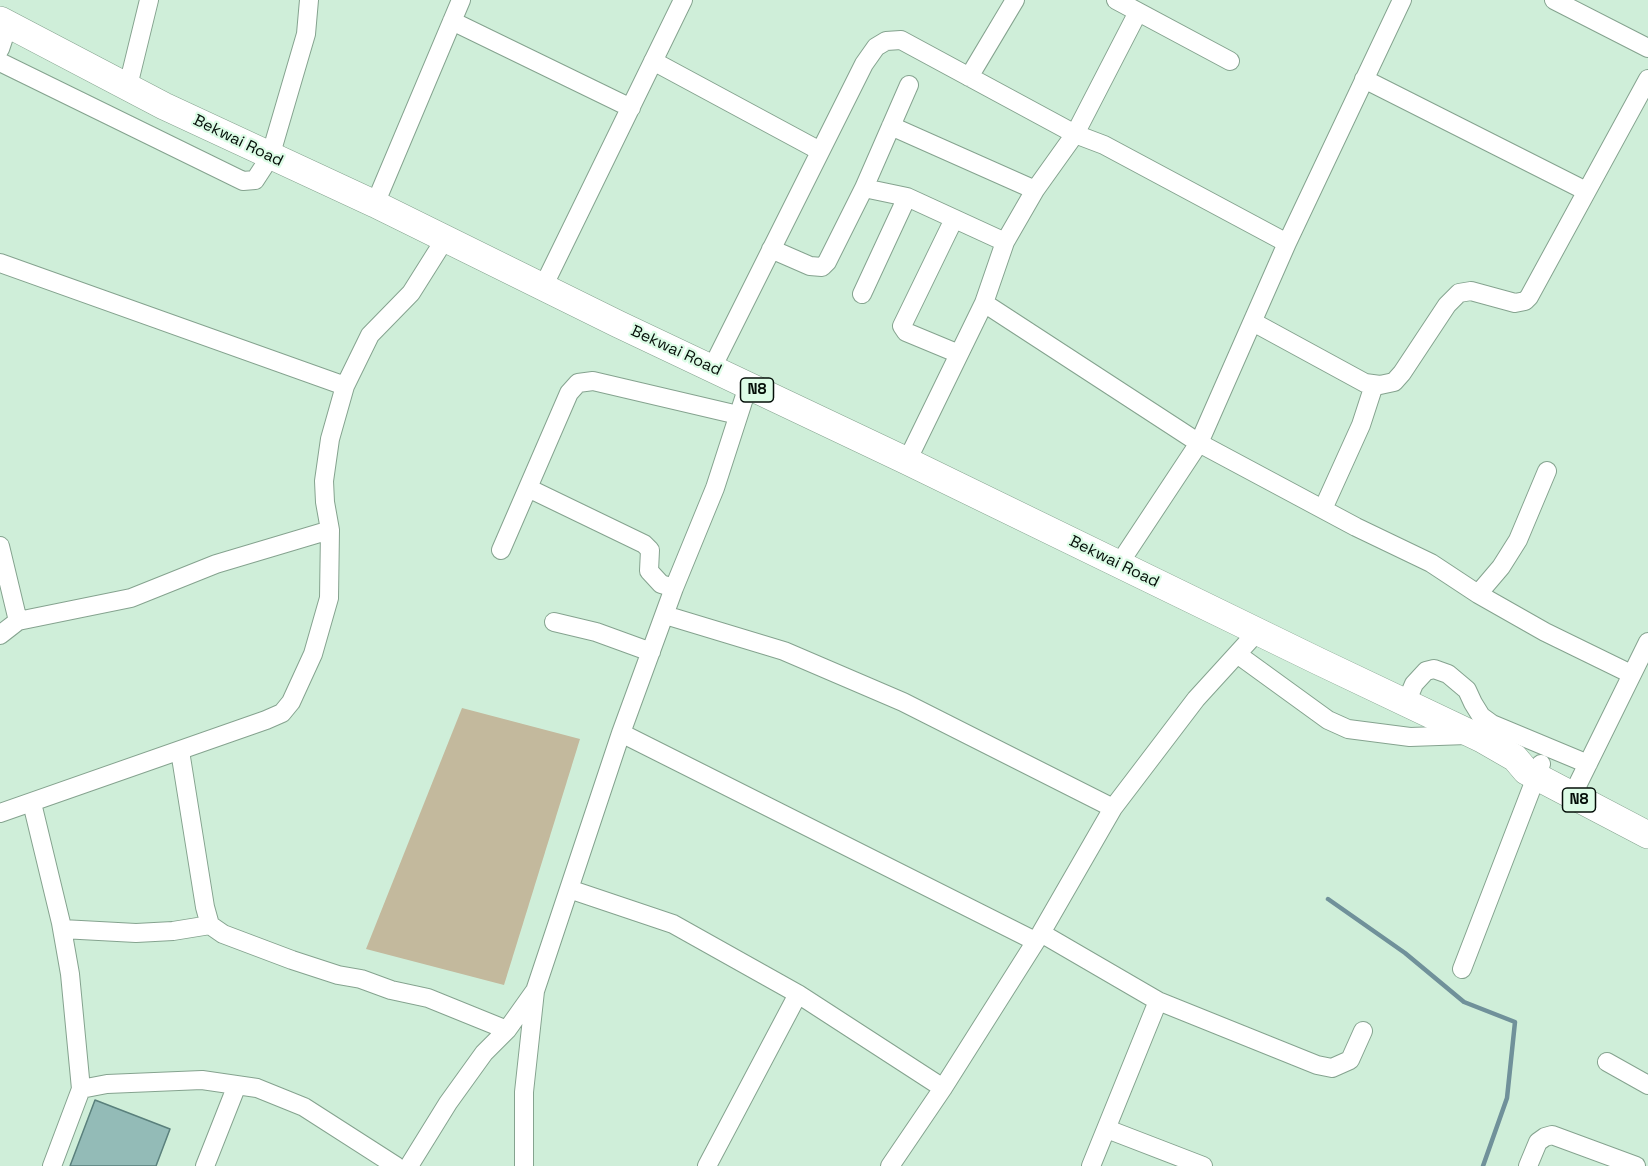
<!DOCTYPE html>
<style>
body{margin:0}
canvas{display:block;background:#cfeed9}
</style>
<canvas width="1648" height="1166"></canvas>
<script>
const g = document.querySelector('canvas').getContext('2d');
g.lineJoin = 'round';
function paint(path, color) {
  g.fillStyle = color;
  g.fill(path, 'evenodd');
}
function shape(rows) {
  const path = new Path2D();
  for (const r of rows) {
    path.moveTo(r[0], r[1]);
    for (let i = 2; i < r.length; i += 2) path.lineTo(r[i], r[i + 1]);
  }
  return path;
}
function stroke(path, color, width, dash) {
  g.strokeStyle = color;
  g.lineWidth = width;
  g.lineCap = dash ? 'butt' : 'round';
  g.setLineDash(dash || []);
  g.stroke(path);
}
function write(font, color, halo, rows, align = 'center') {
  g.font = font + ' "Space Grotesk",sans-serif';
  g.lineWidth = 4.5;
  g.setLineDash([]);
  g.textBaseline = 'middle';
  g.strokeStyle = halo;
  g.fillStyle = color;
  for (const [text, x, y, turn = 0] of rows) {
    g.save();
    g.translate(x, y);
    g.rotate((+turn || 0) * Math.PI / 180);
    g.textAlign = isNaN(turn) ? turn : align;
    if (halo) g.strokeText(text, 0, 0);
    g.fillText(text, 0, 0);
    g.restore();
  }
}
paint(shape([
 [462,708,580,739,504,985,366,949]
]), '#c3b99d');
stroke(shape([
 [1328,899,1405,953,1464,1002,1515,1022,1507,1098,1483,1166]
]), '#70919a', 4.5);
const building = shape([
 [95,1100,170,1129,156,1166,70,1166,95,1100]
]);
paint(building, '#93bbb7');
stroke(building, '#5a807c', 1.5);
const minor = shape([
 [1116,0,1230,61],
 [1554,0,1648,48],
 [452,21,631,108],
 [0,49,8,25],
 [653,61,820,151],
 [0,62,243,181,255,180,270,157,306,34,309,0],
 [969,77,1015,0],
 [1364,79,1586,191],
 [128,86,149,0],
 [891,126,1035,190],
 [864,188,909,85],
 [375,204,461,0],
 [954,219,902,326,906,332,959,354],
 [771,249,810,266,822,267,827,262,864,188,907,197,1005,242],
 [0,263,345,386],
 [543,287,683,0],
 [862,294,907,197],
 [984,303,1199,443,1356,527,1431,563,1478,594,1545,632,1631,674],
 [1253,322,1365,383,1380,385,1394,382,1402,373,1447,305,1459,293,1471,291,1515,303,1525,301,1529,297,1648,79],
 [712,368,864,64,876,47,886,41,901,40,1075,134,1104,145,1287,243],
 [907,461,984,303,1005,242,1035,190,1075,134,1138,12],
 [528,488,644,544,650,550,649,571,661,584,674,588],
 [1323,509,1361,425,1374,385],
 [0,546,18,621],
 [501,550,569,393,578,383,593,381,738,415],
 [1119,564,1199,443,1287,243,1402,0],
 [1478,594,1501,567,1518,540,1547,471],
 [665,615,784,651,903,702,1113,808],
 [554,622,596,632,651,652],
 [0,635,18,621,131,598,216,564,330,530],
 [1237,654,1328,720,1348,729,1410,737,1467,735],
 [1406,703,1414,684,1426,671,1434,669,1448,674,1467,690,1473,703,1481,716,1492,724,1588,764],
 [621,733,1035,941],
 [180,751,205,907,210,925,223,934,292,960,338,975,361,979,391,990,428,998,507,1030],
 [1572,796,1648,642],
 [32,803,61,923,70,974,81,1089,52,1166],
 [0,813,266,720,282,713,291,702,313,654,329,598,330,530,325,502,324,481,330,439,345,386,370,335,411,293,445,239],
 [569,889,673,924,798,994,943,1088],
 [62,929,136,933,173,931,210,925],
 [1041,933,1158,1001,1317,1065,1332,1068,1350,1060,1363,1031],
 [1462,969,1541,764],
 [1607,1062,1648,1085],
 [81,1089,107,1084,202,1080,257,1088,304,1107,396,1166],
 [1107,1129,1203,1166],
 [205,1166,237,1085],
 [409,1166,448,1103,484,1053,507,1030,534,992],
 [524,1166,524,1092,535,991,621,733,674,588,715,488,748,386],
 [707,1166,798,994],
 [890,1166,943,1088,1041,933,1113,808,1196,699,1258,631],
 [1091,1166,1158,1001],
 [1528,1166,1538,1142,1545,1137,1552,1135,1636,1166]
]);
const highway = shape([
 [0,20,164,106,375,204,618,324,907,461,1318,661,1482,739,1515,758,1526,771,1648,835]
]);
stroke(minor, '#85a38f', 20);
stroke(highway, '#85a38f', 28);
stroke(minor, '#fff', 18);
stroke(highway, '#fff', 27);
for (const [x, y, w] of [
 [757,390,33],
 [1579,800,33]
]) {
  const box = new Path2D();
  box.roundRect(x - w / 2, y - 12, w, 24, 4.5);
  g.fillStyle = '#dcfce6';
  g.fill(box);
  stroke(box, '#050f09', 1.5);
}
write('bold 15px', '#050f09', null, [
 ["N8",757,390],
 ["N8",1579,800]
]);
write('16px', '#050f09', '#dcfce6', [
 ["Bekwai Road",238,141,26],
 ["Bekwai Road",676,351,25],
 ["Bekwai Road",1114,562,26]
]);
</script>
